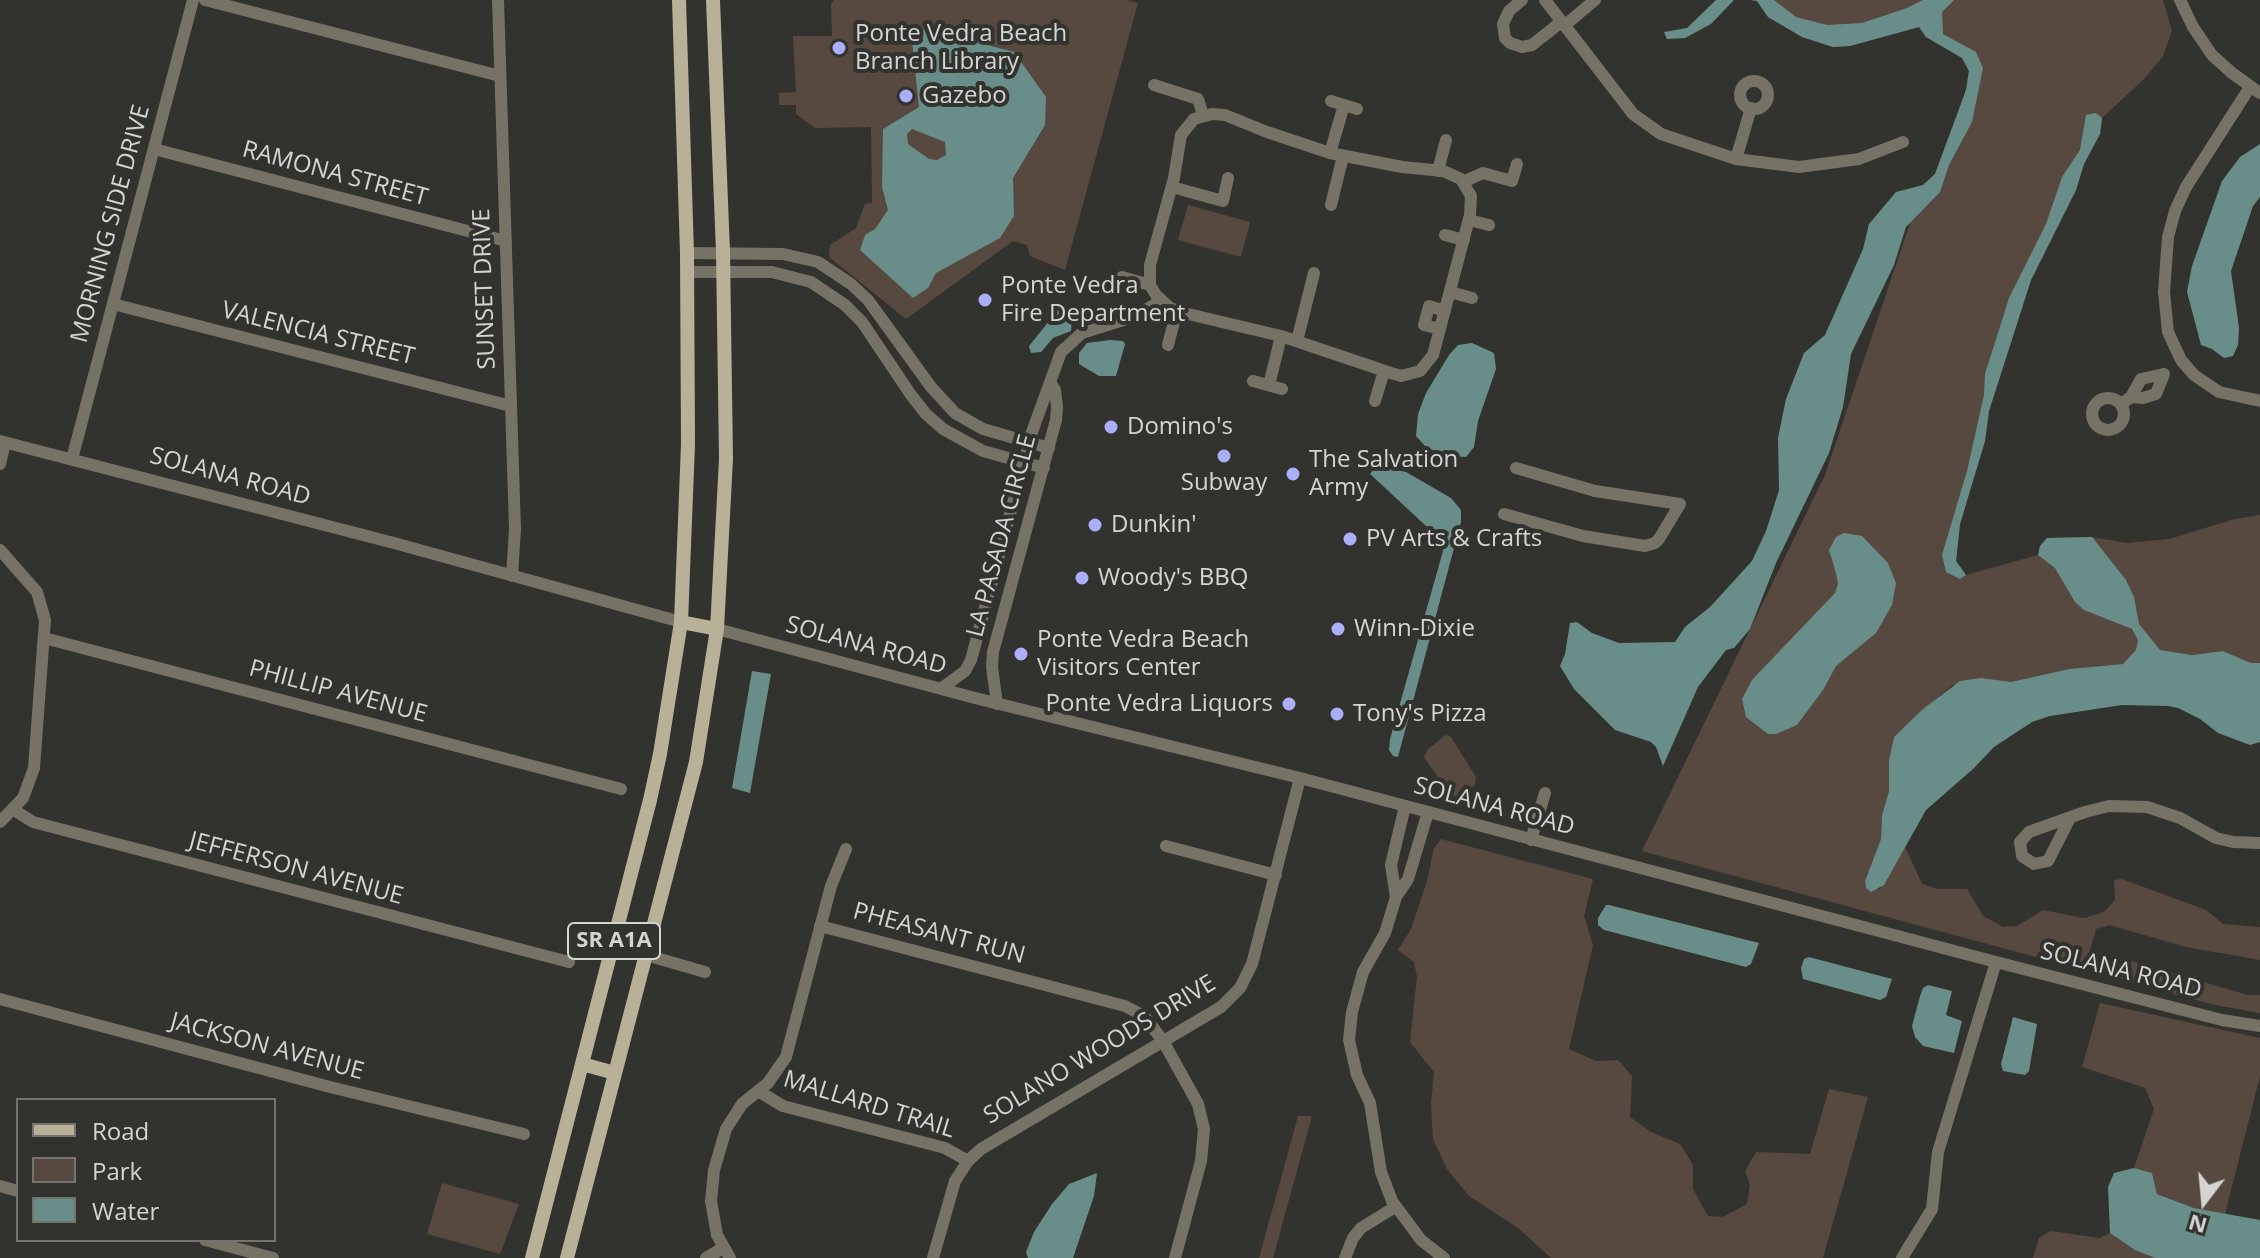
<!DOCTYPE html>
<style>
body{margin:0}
#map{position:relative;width:2260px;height:1258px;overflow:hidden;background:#32332f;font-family:"Open Sans",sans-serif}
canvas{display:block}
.legend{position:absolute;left:16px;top:1098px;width:260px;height:144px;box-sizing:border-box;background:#32332f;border:2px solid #737470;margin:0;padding:10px 14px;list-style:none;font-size:24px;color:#d4d5d2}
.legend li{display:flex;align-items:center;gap:16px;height:40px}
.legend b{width:40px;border:2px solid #737470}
.north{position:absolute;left:2164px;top:1162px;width:80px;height:80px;-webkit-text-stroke:6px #32332f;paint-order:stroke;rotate:196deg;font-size:22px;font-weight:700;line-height:32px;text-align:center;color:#d4d5d2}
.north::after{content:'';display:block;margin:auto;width:28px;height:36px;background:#d4d5d2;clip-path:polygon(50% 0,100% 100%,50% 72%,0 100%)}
</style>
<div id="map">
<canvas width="2260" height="1258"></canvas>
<ul class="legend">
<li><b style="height:10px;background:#b9b098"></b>Road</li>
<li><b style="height:22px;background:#57493f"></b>Park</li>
<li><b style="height:22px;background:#698d88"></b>Water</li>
</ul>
<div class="north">N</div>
</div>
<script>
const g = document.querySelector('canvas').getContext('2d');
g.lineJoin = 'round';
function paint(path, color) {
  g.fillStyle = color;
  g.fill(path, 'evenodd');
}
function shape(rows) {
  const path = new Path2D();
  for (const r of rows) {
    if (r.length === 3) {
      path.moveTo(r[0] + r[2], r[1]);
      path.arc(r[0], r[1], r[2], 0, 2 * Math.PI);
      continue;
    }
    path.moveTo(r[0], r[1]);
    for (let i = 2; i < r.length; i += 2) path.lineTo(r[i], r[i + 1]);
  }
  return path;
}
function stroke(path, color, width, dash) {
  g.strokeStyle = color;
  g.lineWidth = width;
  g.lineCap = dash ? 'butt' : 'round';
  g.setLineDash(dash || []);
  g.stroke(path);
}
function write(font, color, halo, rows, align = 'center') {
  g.font = font + ' "Open Sans",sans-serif';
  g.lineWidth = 8;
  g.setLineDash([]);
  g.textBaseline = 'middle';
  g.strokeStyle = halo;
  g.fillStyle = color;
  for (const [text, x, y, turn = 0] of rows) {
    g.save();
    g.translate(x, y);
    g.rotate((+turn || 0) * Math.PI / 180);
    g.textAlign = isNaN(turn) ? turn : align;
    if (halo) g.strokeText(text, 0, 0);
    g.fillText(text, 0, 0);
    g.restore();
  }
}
paint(shape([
 [834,0,1127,0,1138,3,1065,270,1030,256,1027,245,1013,241,906,319,829,257,830,245,856,228,865,204,872,203,871,127,815,128,796,114,796,105,779,105,779,93,796,92,793,36,832,36,831,4],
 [1751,0,2163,0,2172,31,2163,56,2143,80,2102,118,2100,134,2084,164,2076,190,2031,280,1989,411,1985,441,1960,524,1956,561,1966,575,2038,555,2040,546,2047,538,2092,537,2127,543,2169,539,2235,519,2260,515,2260,663,2251,663,2223,651,2192,655,2160,650,2123,664,2069,669,2011,682,1952,685,1894,737,1889,760,1889,791,1882,815,1881,839,1865,881,1866,888,1880,889,1905,847,1922,884,1938,889,1967,889,1983,916,2003,927,2017,926,2043,910,2084,918,2104,912,2115,900,2114,880,2122,879,2206,910,2223,924,2260,927,2260,960,2186,947,2109,925,2096,929,2084,970,1642,851,1825,475,1923,185,1935,174,1947,145,1966,90,1969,71,1962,58,1926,37,1919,27,1850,46,1833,47,1802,37,1768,17,1757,1],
 [1188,205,1250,222,1241,257,1178,240],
 [1446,735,1451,737,1476,777,1475,785,1457,797,1450,795,1424,757,1428,749],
 [1441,839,1593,879,1584,916,1593,945,1569,1049,1596,1061,1618,1060,1632,1076,1630,1117,1651,1132,1680,1144,1693,1165,1693,1189,1708,1216,1723,1217,1747,1204,1750,1185,1745,1171,1756,1152,1810,1154,1829,1089,1868,1097,1823,1258,1551,1258,1518,1228,1469,1196,1447,1169,1433,1139,1431,1105,1434,1072,1410,1042,1417,977,1414,962,1398,950,1411,929,1427,881,1434,848],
 [2111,959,2127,960,2248,995,2260,995,2260,1013,2215,1005,2128,982,2108,972,2105,964],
 [2100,1003,2260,1038,2260,1076,2225,1214,2194,1208,2157,1194,2152,1173,2134,1168,2154,1109,2145,1088,2082,1067],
 [1298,1116,1312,1116,1273,1258,1259,1258],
 [442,1183,519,1204,500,1254,427,1234],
 [2050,1231,2100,1238,2110,1233,2135,1250,2155,1258,2033,1258,2039,1238]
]), '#57493f');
paint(shape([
 [1716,0,1734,0,1711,24,1685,38,1667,39,1664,32,1687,28],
 [1751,0,1774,0,1796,17,1827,25,1862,23,1907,8,1923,0,1954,0,1942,12,1943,34,1976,52,1983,68,1972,122,1949,165,1940,192,1906,227,1894,265,1851,354,1843,407,1829,453,1776,563,1750,629,1734,648,1726,650,1698,687,1663,766,1656,747,1651,742,1615,730,1574,689,1560,666,1565,654,1570,623,1577,622,1592,633,1619,643,1675,642,1685,627,1710,607,1752,561,1766,531,1779,490,1778,438,1786,399,1804,353,1825,335,1863,249,1869,224,1896,192,1923,185,1935,174,1966,90,1969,71,1962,58,1926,37,1919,27,1850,46,1833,47,1802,37,1768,17,1757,1],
 [926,29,1014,52,1046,97,1045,125,1013,178,1014,216,1000,238,936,273,928,288,913,298,860,250,865,235,875,229,888,210,882,187,883,129,919,107,912,41,918,31],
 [912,129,945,142,946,155,937,160,929,159,912,147,908,144,907,134],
 [2096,113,2102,118,2100,134,2084,164,2076,190,2031,280,1989,411,1985,441,1960,524,1956,561,1966,575,1960,579,1946,572,1942,555,1967,471,1984,395,1985,374,2009,298,2046,224,2062,177,2080,150,2086,115],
 [2260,144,2260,197,2253,206,2231,271,2239,328,2238,345,2233,356,2224,358,2212,349,2201,345,2187,292,2192,266,2222,181,2240,157],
 [1058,310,1072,319,1071,331,1053,338,1041,352,1031,353,1029,346],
 [1110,340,1123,341,1125,344,1116,376,1099,376,1079,364,1079,353,1087,343],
 [1472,343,1494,353,1496,369,1478,421,1474,447,1466,457,1444,456,1425,446,1416,436,1418,414,1426,393,1449,355,1458,345],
 [1382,467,1406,472,1451,498,1461,510,1461,522,1398,757,1393,756,1389,750,1390,739,1443,551,1439,538,1370,474,1374,469],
 [1844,533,1862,536,1888,563,1896,583,1892,605,1876,633,1836,666,1823,690,1797,725,1776,734,1768,734,1746,717,1742,699,1752,680,1835,593,1838,584,1836,573,1829,550,1836,537],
 [2092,537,2126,580,2134,597,2139,624,2160,650,2192,655,2223,651,2251,663,2260,663,2260,742,2250,745,2218,733,2200,719,2178,708,2168,706,2122,705,2050,716,2032,722,1994,747,1973,769,1926,810,1884,885,1871,892,1866,888,1865,881,1881,839,1882,815,1889,791,1889,760,1894,737,1923,709,1960,681,1981,678,2011,682,2069,669,2123,664,2136,650,2138,640,2132,629,2084,610,2075,602,2055,568,2038,555,2040,546,2047,538],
 [752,671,771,674,750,793,732,788],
 [1606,905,1609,905,1759,943,1751,964,1746,967,1604,930,1598,925,1598,918],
 [1809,957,1892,979,1886,997,1880,1000,1803,979,1801,968,1804,959],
 [1928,985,1952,991,1946,1015,1962,1021,1954,1053,1923,1046,1915,1037,1912,1026,1920,996,1923,988],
 [2013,1017,2037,1024,2029,1071,2025,1075,2003,1071,2001,1064],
 [2134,1168,2152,1173,2157,1194,2194,1208,2260,1220,2260,1258,2155,1258,2135,1250,2110,1233,2108,1187,2114,1173],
 [1097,1173,1094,1196,1073,1258,1028,1258,1026,1252,1034,1232,1052,1204,1069,1184]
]), '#698d88');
stroke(shape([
 [205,0,500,76],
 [498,0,515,529,512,576],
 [1522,0,1509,11,1503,24,1505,38,1510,43,1522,47,1532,45,1561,22],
 [1545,0,1633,114,1661,134,1736,159,1799,167,1859,159,1903,142],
 [2180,0,2193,27,2212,55,2232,73,2260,93],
 [1564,26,1595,0],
 [1754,95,14],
 [1154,85,1198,99,1203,115],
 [2250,87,2186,187,2175,211,2168,237,2164,292,2168,332,2181,360,2194,375,2219,392,2260,401],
 [1331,101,1357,109],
 [1212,114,1225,115,1267,132,1330,153,1402,167,1443,171,1461,179,1471,196,1470,215,1433,355,1420,371,1401,376,1391,373,1281,336,1184,313,1170,308,1156,295,1150,285,1150,265,1174,178,1181,135,1194,119,1212,114],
 [154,149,506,241],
 [1330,153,1344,105],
 [1736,159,1751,108],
 [1438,171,1446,140],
 [1463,182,1483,173,1512,181,1517,164],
 [1172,187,1223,201,1228,178],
 [1331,205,1343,156],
 [1469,220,1489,225],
 [1445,235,1464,240],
 [687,253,783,254,818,262,851,284,868,300,931,387,955,413,983,429,1049,448],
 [687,272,772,272,811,282,845,305,862,322,911,395,926,414,943,429,983,451,1044,468],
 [1122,277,1150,285],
 [1450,292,1472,298],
 [113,304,511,406],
 [1440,329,1424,325,1429,306,1445,311],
 [1297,341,1314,273],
 [1168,345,1177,310],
 [1253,381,1282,389],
 [1269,385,1281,336],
 [2131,397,2143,398,2156,394,2164,374],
 [2108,414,16],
 [1375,401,1384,371],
 [2121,404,2131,397,2141,379,2164,374],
 [0,441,394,543,681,622],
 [72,459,193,0],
 [0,464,5,443],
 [1504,514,1583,536,1645,546,1655,543,1659,539,1680,504,1595,491,1516,468],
 [0,550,37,592,45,620,34,768,23,798,0,822],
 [717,629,975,698,1300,778,1996,962,2222,1020,2260,1026],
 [44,638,621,789],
 [942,688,965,671,971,660,1032,432,1061,352,1082,333,1133,317,1161,301],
 [997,704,992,667,993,652,1056,420,1057,407,1055,390,1050,382],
 [14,810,33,822,569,962],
 [1428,812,1408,879,1396,897,1385,933,1363,972,1352,1012,1349,1040,1357,1075,1370,1103,1381,1172,1392,1201,1421,1240,1444,1258],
 [2070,818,2048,861,2034,864,2022,856,2020,842,2029,832,2085,812,2109,806,2147,807,2180,818,2216,838,2233,842,2260,843],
 [1531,840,1545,793],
 [1166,846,1276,875],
 [1396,897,1391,865,1405,806],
 [820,926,1125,1006,1144,1016,1163,1041,1198,1104,1204,1129,1201,1161,1175,1258],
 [646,955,705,972],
 [0,999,330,1087,524,1134],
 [758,1091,783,1106,945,1148,968,1161],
 [0,1186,18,1191],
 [205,1240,273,1258],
 [706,1258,723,1248],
 [730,1258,717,1235,711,1201,714,1170,726,1129,742,1104,768,1083,786,1057,831,886,846,849],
 [933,1258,955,1181,968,1161,981,1149,1221,1007,1240,988,1252,964,1300,778],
 [1345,1258,1353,1238,1361,1228,1395,1207],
 [1902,1258,1932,1209,1938,1152,1996,962]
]), '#767266', 12);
stroke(shape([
 [681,622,717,629],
 [582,1064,615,1073],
 [532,1258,650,800,660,754,681,622,688,444,687,253,679,0],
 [567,1258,696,762,717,629,726,459,723,252,713,0]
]), '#b9b098', 14);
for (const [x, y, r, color] of [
 [839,48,8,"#abaffb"],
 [906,96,8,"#abaffb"],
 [985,300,8,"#abaffb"],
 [1111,427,8,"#abaffb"],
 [1224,456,8,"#abaffb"],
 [1293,474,8,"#abaffb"],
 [1095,525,8,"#abaffb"],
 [1350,539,8,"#abaffb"],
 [1082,578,8,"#abaffb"],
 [1338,629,8,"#abaffb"],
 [1021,654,8,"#abaffb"],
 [1289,704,8,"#abaffb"],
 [1337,714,8,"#abaffb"]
]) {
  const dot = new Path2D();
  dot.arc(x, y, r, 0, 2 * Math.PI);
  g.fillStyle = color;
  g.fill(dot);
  stroke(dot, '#32332f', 3);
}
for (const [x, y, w] of [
 [614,941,92]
]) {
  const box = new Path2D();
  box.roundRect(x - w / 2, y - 18, w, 36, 6);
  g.fillStyle = '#32332f';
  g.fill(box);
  stroke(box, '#d4d5d2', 2);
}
write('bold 22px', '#d4d5d2', null, [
 ["SR A1A",614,941]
]);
write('24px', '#d4d5d2', '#32332f', [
 ["Ponte Vedra Beach",855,34],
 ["Branch Library",855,62],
 ["Gazebo",922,96],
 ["Ponte Vedra",1001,286],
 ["Fire Department",1001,314],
 ["Domino's",1127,427],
 ["The Salvation",1309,460],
 ["Army",1309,488],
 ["Subway",1224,483,"center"],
 ["Dunkin'",1111,525],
 ["PV Arts & Crafts",1366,539],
 ["Woody's BBQ",1098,578],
 ["Winn-Dixie",1354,629],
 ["Ponte Vedra Beach",1037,640],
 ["Visitors Center",1037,668],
 ["Ponte Vedra Liquors",1273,704,"right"],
 ["Tony's Pizza",1353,714]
], 'left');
write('24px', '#d4d5d2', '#32332f', [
 ["RAMONA STREET",335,174,15],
 ["MORNING SIDE DRIVE",111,224,-75],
 ["SUNSET DRIVE",485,289,-92],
 ["VALENCIA STREET",318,334,14],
 ["SOLANA ROAD",230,477,15],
 ["LA PASADA CIRCLE",1002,536,-75],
 ["SOLANA ROAD",866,646,15],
 ["PHILLIP AVENUE",338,692,15],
 ["SOLANA ROAD",1494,807,15],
 ["JEFFERSON AVENUE",296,869,15],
 ["PHEASANT RUN",939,934,15],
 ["SOLANA ROAD",2121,971,14],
 ["JACKSON AVENUE",267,1047,15],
 ["SOLANO WOODS DRIVE",1100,1050,-31],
 ["MALLARD TRAIL",869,1105,17]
]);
</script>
